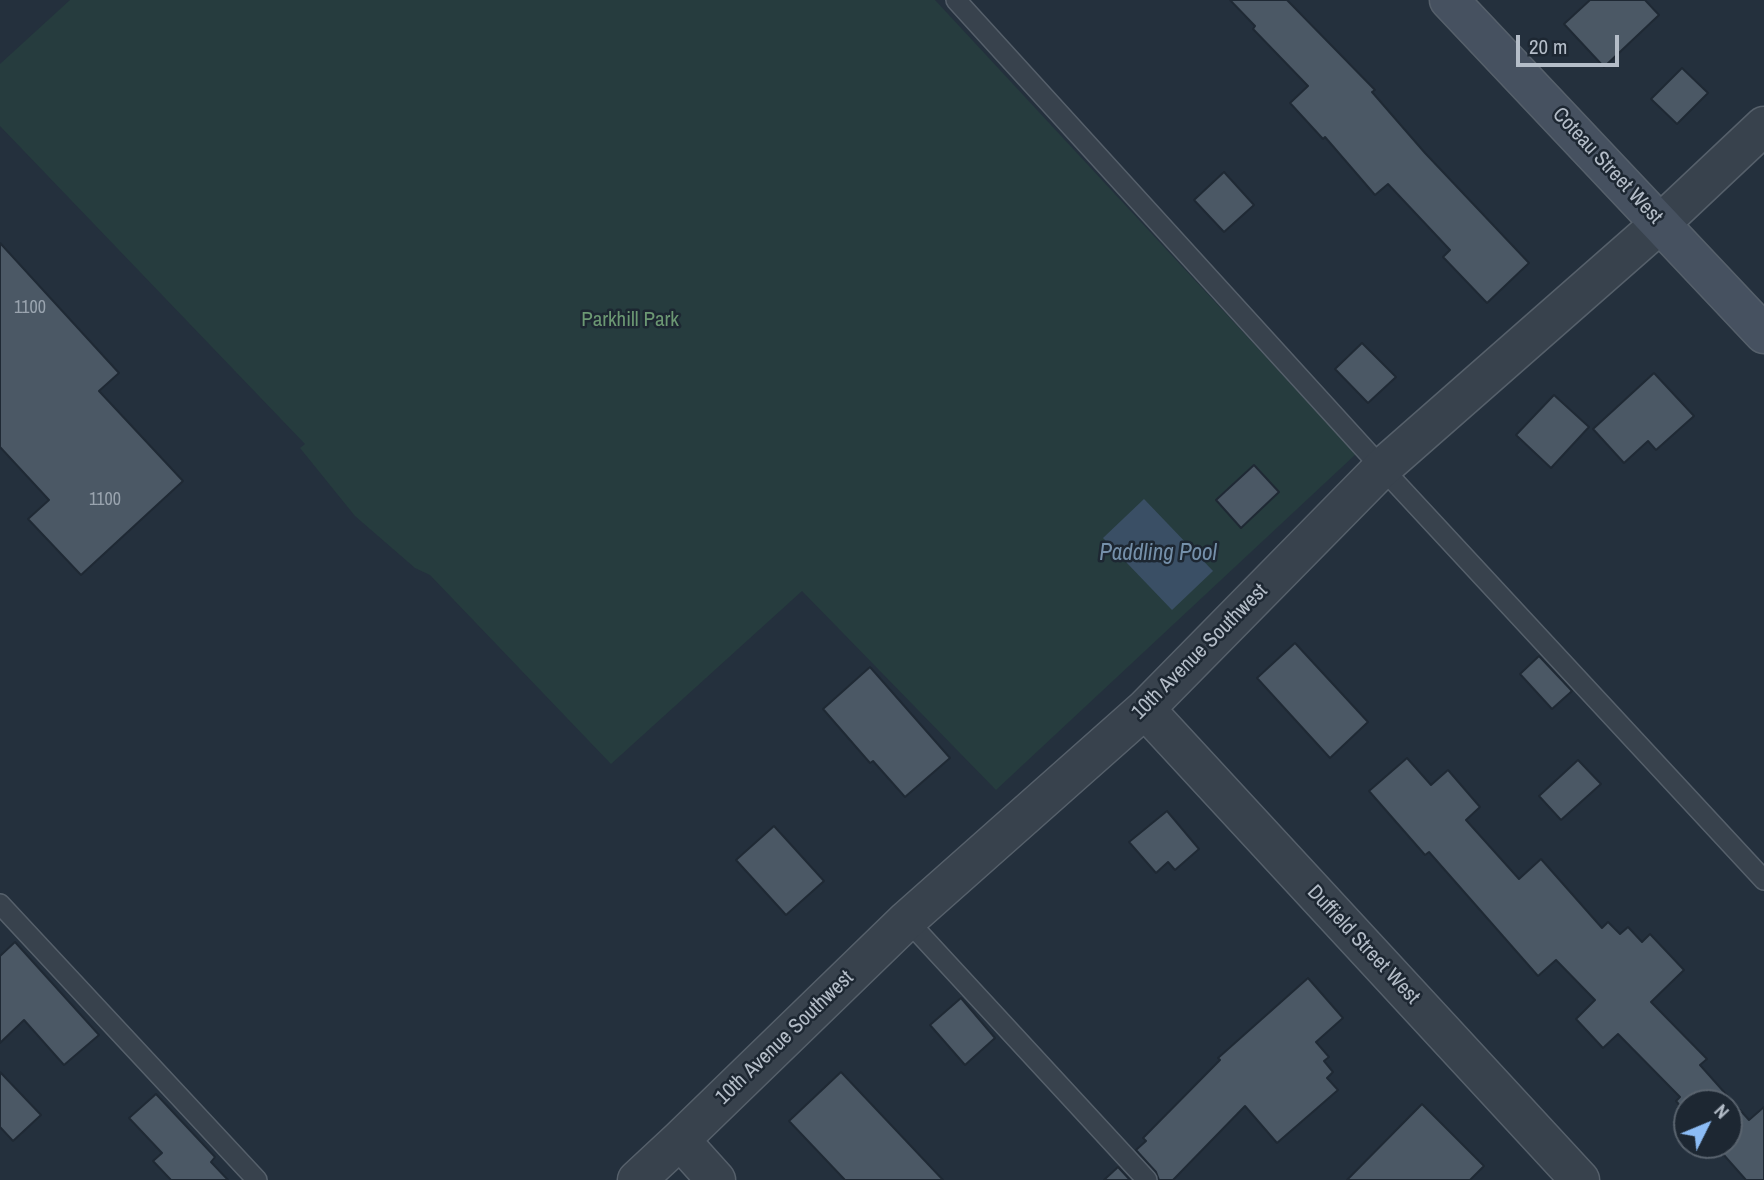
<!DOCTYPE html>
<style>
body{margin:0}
#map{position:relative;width:1764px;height:1180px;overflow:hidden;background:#24303d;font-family:"Archivo Narrow",sans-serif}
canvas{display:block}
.north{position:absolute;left:1673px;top:1089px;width:70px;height:70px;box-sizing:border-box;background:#1d2732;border:2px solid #59636e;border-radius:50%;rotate:47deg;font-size:19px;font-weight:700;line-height:28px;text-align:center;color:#b4bdc8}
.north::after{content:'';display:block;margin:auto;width:24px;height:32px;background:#8cbcf5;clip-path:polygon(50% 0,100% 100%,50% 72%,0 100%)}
.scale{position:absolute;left:1516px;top:35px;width:103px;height:32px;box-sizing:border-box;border:4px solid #b4bdc8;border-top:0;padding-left:9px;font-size:21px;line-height:24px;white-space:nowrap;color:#b4bdc8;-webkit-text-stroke:5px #1d2732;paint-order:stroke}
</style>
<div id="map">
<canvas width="1764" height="1180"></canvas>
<div class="north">N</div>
<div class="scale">20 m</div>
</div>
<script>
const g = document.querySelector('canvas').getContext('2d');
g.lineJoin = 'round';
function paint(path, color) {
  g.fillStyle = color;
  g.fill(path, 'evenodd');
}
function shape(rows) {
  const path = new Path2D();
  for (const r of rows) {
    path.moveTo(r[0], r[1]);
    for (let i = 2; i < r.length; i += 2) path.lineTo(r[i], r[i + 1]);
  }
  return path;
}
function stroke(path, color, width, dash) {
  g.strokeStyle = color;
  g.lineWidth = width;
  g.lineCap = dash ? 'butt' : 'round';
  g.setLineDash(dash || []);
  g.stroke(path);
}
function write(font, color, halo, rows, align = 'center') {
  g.font = font + ' "Archivo Narrow",sans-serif';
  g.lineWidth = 5;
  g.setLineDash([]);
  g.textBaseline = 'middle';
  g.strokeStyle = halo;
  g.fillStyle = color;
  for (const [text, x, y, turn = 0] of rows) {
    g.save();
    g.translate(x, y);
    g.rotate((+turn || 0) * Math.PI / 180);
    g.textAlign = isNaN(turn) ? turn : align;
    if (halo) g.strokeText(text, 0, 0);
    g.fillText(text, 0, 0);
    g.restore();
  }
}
paint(shape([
 [70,0,935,0,1356,454,996,790,802,591,611,764,430,575,415,568,355,516,300,448,305,444,0,126,0,64]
]), '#263c3e');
paint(shape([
 [1144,499,1213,571,1172,610,1103,538]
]), '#3a4f65');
const building = shape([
 [1230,0,1287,0,1375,90,1372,92,1425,153,1529,263,1487,303,1443,257,1450,250,1388,184,1375,195,1325,137,1323,139,1290,103,1308,86,1253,29,1255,26,1230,0],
 [1590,0,1645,0,1659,15,1604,67,1564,24,1590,0],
 [1682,68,1708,93,1677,124,1651,99,1682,68],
 [1224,172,1254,205,1224,232,1194,200,1224,172],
 [0,243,119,373,99,391,183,481,81,575,28,519,49,500,0,447,0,243],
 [1362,343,1396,377,1368,403,1335,369,1362,343],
 [1654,373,1694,416,1656,450,1648,441,1624,463,1593,429,1654,373],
 [1554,395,1589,427,1551,468,1516,435,1554,395],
 [1254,465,1279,492,1241,528,1216,500,1254,465],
 [1295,643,1368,722,1330,758,1257,678,1295,643],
 [1539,656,1572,691,1552,709,1520,674,1539,656],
 [870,667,950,758,905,797,873,761,870,763,823,709,870,667],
 [1407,758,1431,785,1448,770,1480,807,1466,820,1519,879,1541,859,1602,928,1608,922,1620,934,1628,927,1642,942,1650,934,1684,970,1651,1002,1707,1059,1700,1065,1749,1120,1764,1107,1764,1180,1746,1180,1715,1145,1729,1145,1729,1103,1687,1103,1687,1114,1676,1101,1680,1097,1618,1034,1603,1048,1576,1019,1595,1000,1556,960,1538,976,1429,852,1425,855,1369,791,1407,758],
 [1578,760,1601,784,1561,820,1539,796,1578,760],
 [1167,811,1199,849,1175,870,1168,862,1156,873,1129,842,1167,811],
 [774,826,824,881,786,915,736,860,774,826],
 [15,942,99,1035,64,1065,24,1020,0,1043,0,956,15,942],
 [1308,978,1343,1018,1316,1042,1329,1057,1324,1061,1333,1072,1327,1078,1338,1090,1277,1143,1245,1106,1173,1180,1159,1180,1156,1172,1136,1150,1146,1141,1143,1138,1220,1060,1218,1058,1308,978],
 [961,998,995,1038,965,1065,930,1025,961,998],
 [0,1072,41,1115,13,1141,0,1127,0,1072],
 [841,1072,943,1180,845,1180,789,1121,841,1072],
 [156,1094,215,1157,211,1162,228,1180,171,1180,153,1161,162,1153,129,1118,156,1094],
 [1422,1104,1484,1166,1470,1180,1347,1180,1422,1104],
 [1118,1167,1130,1180,1104,1180,1118,1167]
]);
paint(building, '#4b5865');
stroke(building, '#1f2934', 2);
const lane = shape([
 [956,0,1382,468,1764,880],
 [0,904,257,1180],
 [907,920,1147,1180]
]);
const street = shape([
 [1145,709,1580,1180],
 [680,1140,716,1180],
 [637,1180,680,1140,907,920,1145,709,1382,468,1661,223,1764,126]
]);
const secondary = shape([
 [1449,0,1764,334]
]);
stroke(lane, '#56606b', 22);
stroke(street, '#56606b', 41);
stroke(secondary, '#56606b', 41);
stroke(lane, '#38424d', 19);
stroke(street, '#38424d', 38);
stroke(secondary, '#465160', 38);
write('18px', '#9aa4af', null, [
 ["1100",30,308],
 ["1100",105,500]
]);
write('21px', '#b4bdc8', '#1d2732', [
 ["Coteau Street West",1607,166,47],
 ["10th Avenue Southwest",1200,652,-45],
 ["Duffield Street West",1363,945,47],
 ["10th Avenue Southwest",785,1038,-44]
]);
write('21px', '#6c9873', '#1d2732', [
 ["Parkhill Park",630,320]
]);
write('italic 23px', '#7590aa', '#1d2732', [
 ["Paddling Pool",1158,554]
]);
</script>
